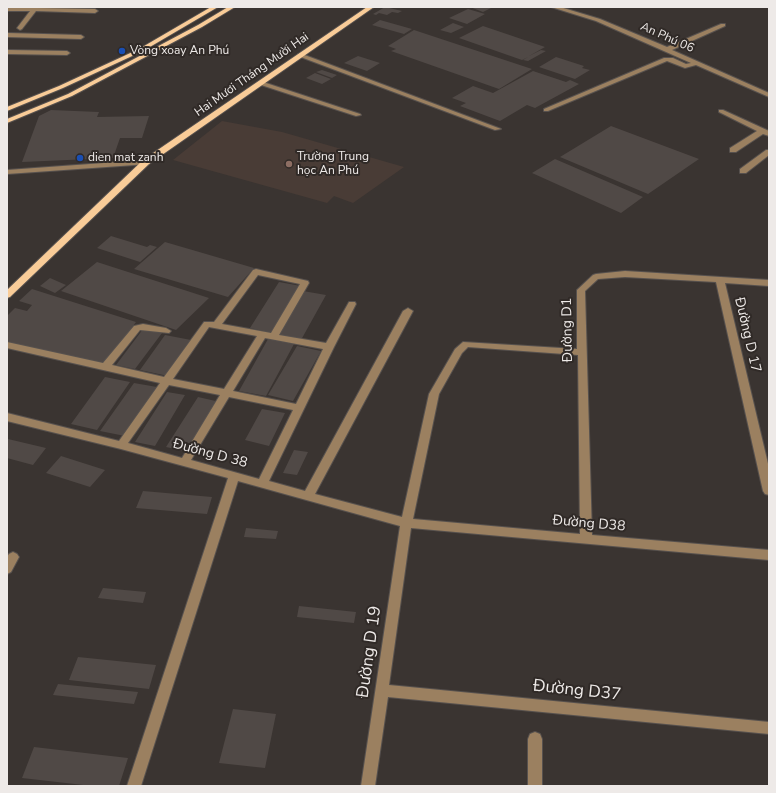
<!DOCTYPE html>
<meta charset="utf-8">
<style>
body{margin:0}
#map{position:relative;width:776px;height:793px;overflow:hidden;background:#3a3431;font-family:"Nunito Sans",sans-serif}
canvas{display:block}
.frame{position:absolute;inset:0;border:8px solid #eeeae8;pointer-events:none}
</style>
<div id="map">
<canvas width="776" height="793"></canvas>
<div class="frame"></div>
</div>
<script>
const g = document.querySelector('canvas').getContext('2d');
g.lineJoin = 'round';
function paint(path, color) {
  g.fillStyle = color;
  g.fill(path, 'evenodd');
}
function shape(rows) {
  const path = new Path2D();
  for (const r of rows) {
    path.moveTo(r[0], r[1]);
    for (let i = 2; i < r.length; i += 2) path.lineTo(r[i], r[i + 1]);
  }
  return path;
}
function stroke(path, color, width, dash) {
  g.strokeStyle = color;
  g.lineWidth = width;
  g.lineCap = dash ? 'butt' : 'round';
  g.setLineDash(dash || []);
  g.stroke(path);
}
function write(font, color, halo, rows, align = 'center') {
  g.font = font + ' "Nunito Sans",sans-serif';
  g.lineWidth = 4;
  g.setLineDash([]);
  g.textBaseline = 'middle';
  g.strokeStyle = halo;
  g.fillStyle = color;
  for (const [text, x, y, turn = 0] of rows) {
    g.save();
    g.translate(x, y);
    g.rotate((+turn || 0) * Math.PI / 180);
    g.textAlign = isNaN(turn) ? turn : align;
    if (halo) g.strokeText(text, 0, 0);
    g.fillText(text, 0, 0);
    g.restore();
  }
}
paint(shape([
 [222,121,282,132,404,167,353,203,334,196,327,203,173,160]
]), '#493c36');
paint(shape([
 [385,7,402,11,398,13,392,12,387,15,379,13,376,15,373,14],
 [470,7,487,7,491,8,483,12],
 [468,9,485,14,467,24,449,18],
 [380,20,412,29,404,34,372,25],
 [453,23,464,27,451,33,440,30],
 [483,26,545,47,529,56,541,50,546,51,528,61,523,60,528,57,522,60,459,38],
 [414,30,532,69,499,89,391,51,396,49,388,46],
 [358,56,380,63,367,71,344,63],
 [556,57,584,66,582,68,590,70,575,79,539,67],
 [322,70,337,75,332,78,316,72],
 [533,71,566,82,570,80,579,84,535,108,527,105,500,121,460,106,466,103,452,98,473,86,493,93],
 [315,73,331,79,322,84,306,78],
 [51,110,99,112,97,117,149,116,142,138,120,138,113,158,22,162,39,116],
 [611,126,699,159,648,194,560,157],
 [555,159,643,197,621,213,532,173],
 [111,236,147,247,150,245,157,247,140,262,97,248],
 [165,242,254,268,228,297,134,269],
 [97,262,209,298,176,330,61,291],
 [50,278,66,285,55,293,40,286],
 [279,282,301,286,273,333,250,328],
 [32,289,136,322,106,363,7,343,7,316,15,308,27,311,32,305,19,301],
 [303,291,326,295,301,340,277,335],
 [143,329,162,333,135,369,116,365],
 [165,335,191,340,168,376,140,370],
 [268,339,294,344,266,396,239,391],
 [297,346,321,351,293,401,268,395],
 [105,377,130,382,97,430,71,424],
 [134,383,157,387,125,436,100,431],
 [167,392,185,395,155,446,135,442],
 [198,397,220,402,189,452,166,447],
 [262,409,285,413,269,446,245,440],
 [8,439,46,448,33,465,7,458],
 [294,450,308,452,297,475,283,473],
 [61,456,105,470,90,487,46,473],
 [143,491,212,497,207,514,136,508],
 [246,528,278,531,276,539,244,537],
 [103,588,146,592,143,603,98,598],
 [299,606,356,612,354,623,297,617],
 [78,657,156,665,149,689,69,680],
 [58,684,138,692,134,704,53,695],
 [233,709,276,714,265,768,219,763],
 [34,747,128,758,119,786,92,786,22,778]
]), '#504946');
const minor = shape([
 [7,7,39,7,38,8,95,9,98,11,95,13,36,11,22,29,20,30,17,28,30,11,7,11,7,7],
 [551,7,560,7,600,19,667,47,721,24,725,24,725,26,672,50,769,93,769,97,696,65,685,68,667,61,548,111,544,111,544,109,664,58,673,58,686,64,691,63,596,21,551,7],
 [7,33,81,35,84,37,81,39,7,37,7,33],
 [7,50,67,51,70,53,67,55,7,54,7,50],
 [298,54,302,54,501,129,495,130,298,56,298,54],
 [260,81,360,114,361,115,356,116,258,84,258,82,260,81],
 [719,110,723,110,769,131,769,136,763,134,736,152,730,152,730,148,757,131,719,112,719,110],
 [766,150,769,150,769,155,746,173,740,173,740,169,766,150],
 [146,160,150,162,149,164,7,174,7,170,146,160],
 [256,269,308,281,309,283,279,335,326,343,349,302,355,302,356,304,334,347,269,481,305,491,403,311,408,308,413,311,315,494,402,517,429,394,455,349,463,342,577,349,577,290,593,275,596,274,625,271,769,280,769,286,725,283,769,468,769,495,765,494,763,491,716,282,625,277,598,279,585,291,592,535,769,550,769,560,411,528,389,685,769,722,769,734,388,697,375,786,361,786,400,526,238,481,141,786,127,786,228,478,121,449,7,421,7,413,119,441,160,383,7,348,7,342,103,363,134,326,143,324,166,328,171,331,169,333,140,330,112,365,164,377,204,322,214,322,253,270,256,269],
 [258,275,300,284,271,333,222,324,258,275],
 [209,327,257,336,224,389,173,379,209,327],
 [265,338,323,349,296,404,233,391,265,338],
 [468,347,578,355,580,534,413,519,439,394,462,353,468,347],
 [169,385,220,395,182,458,128,443,169,385],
 [229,397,293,410,259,479,191,460,229,397],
 [13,552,17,554,19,557,11,572,7,574,7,557,9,554,13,552],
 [535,732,540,734,542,739,542,786,528,786,528,739,530,734,535,732]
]);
const major = shape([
 [211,7,218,7,143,51,63,88,7,111,7,107,59,86,139,49,211,7],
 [228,7,235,7,202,27,72,96,7,123,7,119,68,94,198,25,228,7],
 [367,7,374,7,149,164,10,297,7,298,7,290,143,160,367,7]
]);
stroke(minor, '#57514e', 2);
stroke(major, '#57514e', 2);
paint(minor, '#9b8060');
paint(major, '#f9cc98');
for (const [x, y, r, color] of [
 [122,51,4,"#1a4fb4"],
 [80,158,4,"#1a4fb4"],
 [289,164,4,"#8d6e63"]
]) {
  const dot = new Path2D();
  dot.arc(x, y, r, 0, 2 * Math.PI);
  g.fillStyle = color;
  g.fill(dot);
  stroke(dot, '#302a27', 1.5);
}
write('12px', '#eeeae8', '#302a27', [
 ["An Phú 06",667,38,24],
 ["Hai Mươi Tháng Mười Hai",252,75,-35]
]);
write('12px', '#eeeae8', '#302a27', [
 ["Vòng xoay An Phú",130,51],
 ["Trường Trung",297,157],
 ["học An Phú",297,171],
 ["dien mat zanh",88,158]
], 'left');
write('14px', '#eeeae8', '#302a27', [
 ["Đường D1",568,330,-91],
 ["Đường D 17",747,335,77],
 ["Đường D 38",210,454,15],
 ["Đường D38",589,524,5]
]);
write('17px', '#eeeae8', '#302a27', [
 ["Đường D 19",370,652,-82],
 ["Đường D37",577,691,6]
]);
</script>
